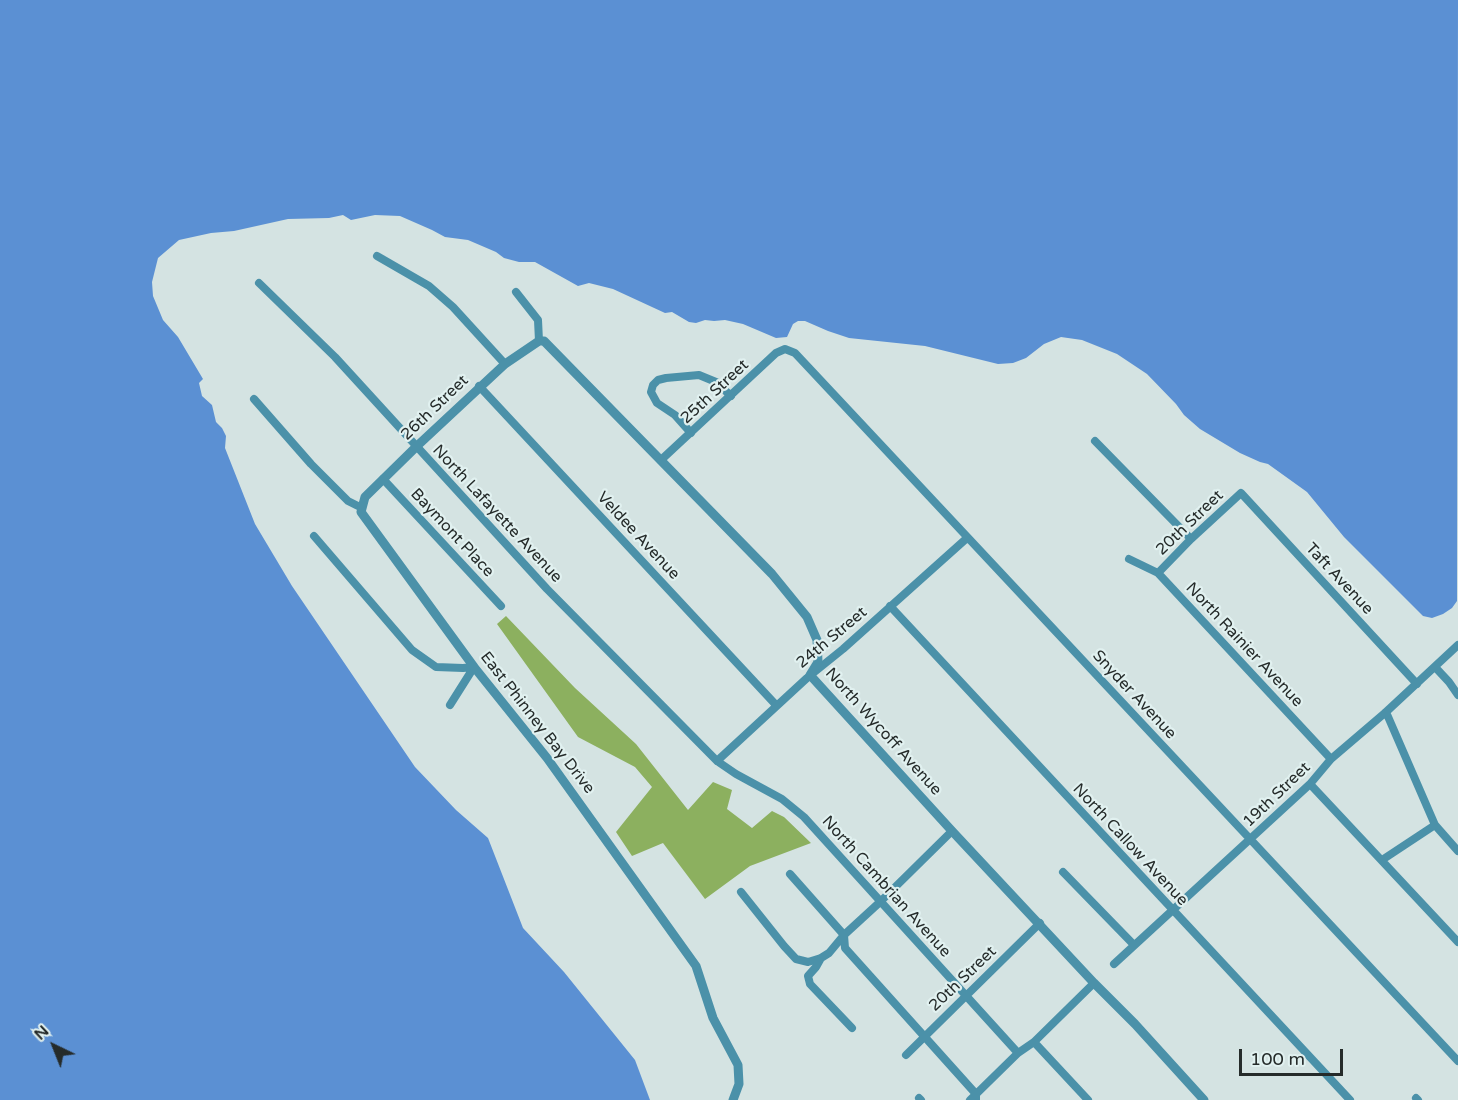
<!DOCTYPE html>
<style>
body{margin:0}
#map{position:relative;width:1458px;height:1100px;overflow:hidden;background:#d4e3e2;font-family:"Varela Round",sans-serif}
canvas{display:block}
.north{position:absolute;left:24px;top:1016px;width:60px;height:60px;-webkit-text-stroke:4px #e1f1f0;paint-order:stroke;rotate:317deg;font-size:16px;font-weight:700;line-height:24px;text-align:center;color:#252b2a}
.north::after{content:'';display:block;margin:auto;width:21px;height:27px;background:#252b2a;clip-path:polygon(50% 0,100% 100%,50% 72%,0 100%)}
.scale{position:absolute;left:1239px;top:1049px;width:104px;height:27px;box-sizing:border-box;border:3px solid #252b2a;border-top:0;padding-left:8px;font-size:18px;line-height:21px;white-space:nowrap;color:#252b2a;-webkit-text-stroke:4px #e1f1f0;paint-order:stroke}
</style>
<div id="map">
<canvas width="1458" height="1100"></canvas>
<div class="north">N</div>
<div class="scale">100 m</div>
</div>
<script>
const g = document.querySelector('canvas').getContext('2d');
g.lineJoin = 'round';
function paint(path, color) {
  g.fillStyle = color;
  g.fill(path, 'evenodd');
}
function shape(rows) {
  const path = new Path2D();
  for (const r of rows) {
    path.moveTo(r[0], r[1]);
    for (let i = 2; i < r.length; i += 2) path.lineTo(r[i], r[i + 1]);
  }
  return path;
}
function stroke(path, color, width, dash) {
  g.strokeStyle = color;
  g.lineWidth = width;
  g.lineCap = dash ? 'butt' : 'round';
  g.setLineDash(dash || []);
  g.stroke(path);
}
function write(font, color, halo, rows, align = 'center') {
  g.font = font + ' "Varela Round",sans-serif';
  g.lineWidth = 4.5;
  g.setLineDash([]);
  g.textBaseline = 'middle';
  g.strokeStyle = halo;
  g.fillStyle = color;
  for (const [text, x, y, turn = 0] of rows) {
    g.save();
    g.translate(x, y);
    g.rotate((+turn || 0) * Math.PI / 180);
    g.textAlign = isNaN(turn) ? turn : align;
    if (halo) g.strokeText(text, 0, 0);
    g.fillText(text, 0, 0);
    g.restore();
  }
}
paint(shape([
 [506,616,575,688,636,744,688,810,713,782,732,790,727,809,752,828,772,811,784,817,811,843,750,866,705,899,663,843,632,856,616,832,652,787,635,767,578,737,497,624]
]), '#8cb05f');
paint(shape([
 [0,0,1458,0,1457,601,1452,608,1443,614,1432,618,1423,616,1344,537,1307,492,1268,464,1260,462,1240,453,1200,429,1184,415,1176,404,1147,374,1117,354,1082,340,1061,337,1044,344,1026,358,1013,363,998,364,925,346,849,338,828,331,805,321,798,321,793,324,787,337,776,338,743,324,725,320,714,321,705,320,696,323,689,322,672,312,665,313,613,289,589,283,578,286,535,262,519,262,504,258,496,252,468,240,445,237,432,230,400,216,375,215,351,220,343,215,329,218,288,219,234,231,211,233,179,240,158,258,152,282,153,296,163,320,178,337,203,379,199,383,202,396,212,405,216,422,222,428,226,436,225,448,255,524,292,586,415,767,456,810,488,838,523,928,564,972,635,1060,650,1100,0,1100]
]), '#5b90d3');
stroke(shape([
 [377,256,429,286,453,307,505,364],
 [259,283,335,357,547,589,717,761,736,774,782,799,804,817,1018,1053],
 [516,292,538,320,539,341],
 [479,386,776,705],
 [254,399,311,464,348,501,360,507],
 [691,433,675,415,657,403,651,392,653,385,658,380,666,378,699,375,716,382,731,396],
 [1095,441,1191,539],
 [661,460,776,353,785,349,795,353,1458,1061],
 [383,479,501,606],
 [314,536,412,650,436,667,463,668,474,667],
 [1129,559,1158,573,1331,759],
 [1158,573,1191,539,1241,493,1417,684],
 [890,606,1350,1100],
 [1435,667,1449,682,1458,695],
 [450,705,474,667],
 [1386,712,1435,825,1458,851],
 [717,761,807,678,843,649,967,538],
 [1310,784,1458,942],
 [1382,860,1435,825],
 [1063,872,1134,945],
 [790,874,844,935,845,948,976,1094,976,1100],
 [741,892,784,946,796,959,808,962,821,958,829,953,844,935,880,902,952,831],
 [821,958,816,967,808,976,810,984,852,1028],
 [1114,964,1310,784,1331,759,1386,712,1458,645],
 [1034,1042,1088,1100],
 [906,1055,1040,923],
 [919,1098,921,1100],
 [1416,1098,1418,1100],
 [970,1100,1018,1053,1034,1042,1094,983]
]), '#4b91a9', 8);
stroke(shape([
 [733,1100,739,1084,738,1065,713,1018,696,966,547,758,474,667,361,512,365,497,417,446,505,364,539,341,544,341,772,574,807,617,817,640,818,662,810,675,952,831,1094,983,1135,1024,1204,1100]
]), '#4b91a9', 9);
write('16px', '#252b2a', '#e1f1f0', [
 ["25th Street",715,392,-43],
 ["26th Street",435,408,-44],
 ["North Lafayette Avenue",497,514,47],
 ["20th Street",1190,523,-44],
 ["Baymont Place",452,533,47],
 ["Veldee Avenue",638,536,47],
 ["Taft Avenue",1339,579,47],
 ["24th Street",832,638,-40],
 ["North Rainier Avenue",1244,645,47],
 ["Snyder Avenue",1134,695,47],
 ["East Phinney Bay Drive",537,723,52],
 ["North Wycoff Avenue",883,732,48],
 ["19th Street",1277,795,-44],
 ["North Callow Avenue",1130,845,47],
 ["North Cambrian Avenue",886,887,48],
 ["20th Street",963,979,-44]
]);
</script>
